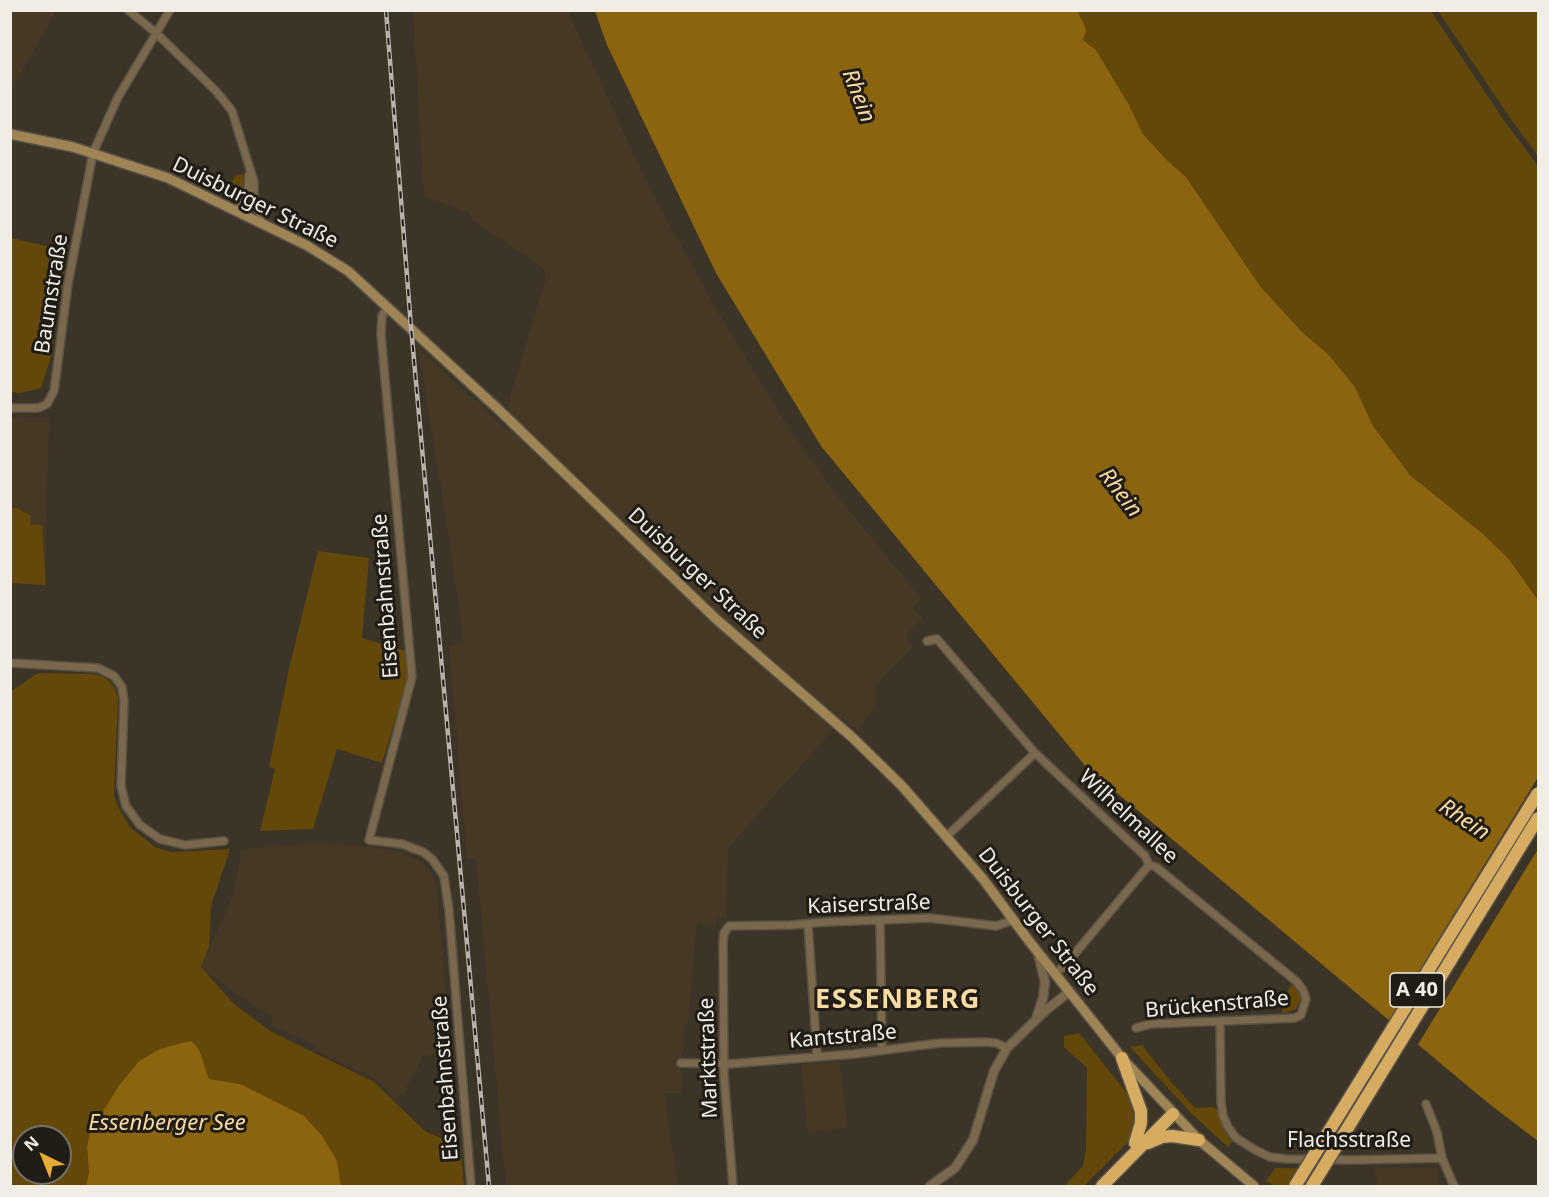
<!DOCTYPE html>
<meta charset="utf-8">
<style>
body{margin:0}
#map{position:relative;width:1549px;height:1197px;overflow:hidden;background:#3c3427;font-family:"Noto Sans",sans-serif}
canvas{display:block}
.frame{position:absolute;inset:0;border:12px solid #f2ede4;pointer-events:none}
.north{position:absolute;left:12px;top:1125px;width:60px;height:60px;box-sizing:border-box;background:#201c16;border:2px solid #747068;border-radius:50%;rotate:317deg;font-size:16px;font-weight:700;line-height:24px;text-align:center;color:#f2ede4}
.north::after{content:'';display:block;margin:auto;width:21px;height:27px;background:#e7ac36;clip-path:polygon(50% 0,100% 100%,50% 72%,0 100%)}
</style>
<div id="map">
<canvas width="1549" height="1197"></canvas>
<div class="frame"></div>
<div class="north">N</div>
</div>
<script>
const g = document.querySelector('canvas').getContext('2d');
g.lineJoin = 'round';
function paint(path, color) {
  g.fillStyle = color;
  g.fill(path, 'evenodd');
}
function shape(rows) {
  const path = new Path2D();
  for (const r of rows) {
    path.moveTo(r[0], r[1]);
    for (let i = 2; i < r.length; i += 2) path.lineTo(r[i], r[i + 1]);
  }
  return path;
}
function stroke(path, color, width, dash) {
  g.strokeStyle = color;
  g.lineWidth = width;
  g.lineCap = dash ? 'butt' : 'round';
  g.setLineDash(dash || []);
  g.stroke(path);
}
function write(font, color, halo, rows, align = 'center') {
  g.font = font + ' "Noto Sans",sans-serif';
  g.lineWidth = 6;
  g.setLineDash([]);
  g.textBaseline = 'middle';
  g.strokeStyle = halo;
  g.fillStyle = color;
  for (const [text, x, y, turn = 0] of rows) {
    g.save();
    g.translate(x, y);
    g.rotate((+turn || 0) * Math.PI / 180);
    g.textAlign = isNaN(turn) ? turn : align;
    if (halo) g.strokeText(text, 0, 0);
    g.fillText(text, 0, 0);
    g.restore();
  }
}
paint(shape([
 [11,10,56,11,11,91,10,11],
 [413,11,568,11,649,187,718,312,792,433,838,497,922,599,913,608,923,618,906,634,912,648,876,685,876,704,858,730,843,718,728,848,727,918,716,916,716,925,697,923,688,1024,684,1025,684,1052,681,1053,681,1093,664,1093,678,1186,506,1186,476,858,467,859,449,646,464,643,446,518,418,348,506,429,509,401,546,278,543,268,509,244,472,221,470,213,424,196],
 [11,417,49,418,45,582,11,581],
 [317,843,362,846,390,850,407,855,421,861,432,874,437,890,451,1053,423,1056,403,1094,400,1093,395,1101,379,1081,313,1050,315,1044,270,1026,273,1017,240,996,201,967,232,898,242,849],
 [839,1061,848,1127,808,1133,801,1064],
 [1375,1168,1437,1168,1440,1184,1437,1186,1377,1186]
]), '#453926');
paint(shape([
 [1076,11,1431,11,1505,122,1538,166,1538,600,1508,558,1482,533,1410,475,1373,426,1355,387,1328,354,1302,332,1260,286,1186,177,1167,160,1143,134,1129,105,1096,50,1083,40,1086,31,1084,24],
 [1438,11,1538,11,1538,156,1510,118],
 [243,174,244,185,240,196,234,199,225,197,235,176],
 [11,238,68,251,51,357,41,388,20,393,11,392],
 [10,508,17,508,31,516,30,525,42,525,46,585,11,583],
 [318,551,369,558,362,638,405,651,408,678,382,763,337,749,313,829,260,831,275,769,269,767,290,664],
 [38,673,95,674,106,678,114,687,118,698,114,796,117,805,130,827,155,847,171,852,230,849,211,906,209,947,201,967,234,1004,270,1031,374,1082,426,1132,460,1145,464,1186,341,1186,337,1161,269,1100,240,1084,209,1079,200,1052,118,1087,87,1147,89,1174,86,1186,11,1186,10,692],
 [24,1137,60,1137,60,1173,24,1173],
 [1292,984,1302,996,1296,1009,1282,1014,1282,999],
 [1079,1033,1130,1097,1138,1111,1134,1136,1084,1186,1064,1186,1083,1166,1086,1150,1087,1068,1064,1047,1064,1036],
 [1143,1045,1144,1048,1172,1083,1195,1108,1213,1107,1219,1110,1225,1131,1232,1142,1228,1147,1191,1113,1130,1047],
 [1275,1168,1318,1169,1317,1186,1275,1186,1266,1181]
]), '#644809');
paint(shape([
 [595,11,1077,11,1084,24,1086,31,1083,40,1096,50,1129,105,1143,134,1167,160,1186,177,1260,286,1302,332,1328,354,1355,387,1373,426,1410,475,1482,533,1508,558,1538,600,1538,1141,1488,1103,1087,768,821,446,716,273,607,45],
 [190,1041,195,1044,200,1052,209,1079,240,1084,304,1116,323,1137,337,1161,341,1186,86,1186,89,1173,87,1147,90,1133,118,1087,139,1061,160,1049]
]), '#8a640f');
paint(shape([
 [1538,777,1538,849,1417,1046,1388,1022]
]), '#3c3427');
const minor = shape([
 [128,10,156,33,216,91,232,111,254,182,254,194,245,215],
 [254,194,262,224],
 [236,211,248,190,249,175],
 [388,307,382,316,381,334,412,677,369,840,402,844,423,852,432,859,444,876,449,910,471,1186],
 [10,408,38,408,47,404,54,391,68,284,93,153,118,97,170,10],
 [927,641,937,639,1035,753,1145,856,1149,865,1156,867,1296,981,1303,990,1306,999,1301,1015,1295,1018,1151,1024,1136,1028],
 [10,663,98,668,114,676,122,687,124,701,121,786,126,806,140,825,160,839,185,845,224,841],
 [947,836,1035,753],
 [880,920,882,1050],
 [808,924,817,1055],
 [1055,974,1067,963,1149,865],
 [1220,1022,1221,1102,1223,1116,1228,1127,1236,1138,1257,1151,1270,1157,1287,1159,1354,1160,1442,1158],
 [681,1063,728,1064,854,1054,940,1043,986,1042,996,1043,1007,1048],
 [1426,1104,1437,1132,1442,1158,1454,1186],
 [733,1186,724,1076,723,943,724,933,729,926,791,925,826,922,930,918,996,926,1014,920]
]);
const tertiary = shape([
 [1037,1016,1043,998,1045,982,1038,953],
 [930,1186,955,1168,973,1140,994,1071,1007,1048,1045,1011,1069,992]
]);
const secondary = shape([
 [10,134,73,147,168,178,306,245,348,271,498,409,715,618,853,738,902,786,983,879,1029,941,1122,1058,1199,1140,1254,1186]
]);
const motorway = shape([
 [1122,1058,1141,1111,1141,1123,1135,1143],
 [1148,1143,1162,1137,1172,1136,1199,1140],
 [1102,1186,1173,1114]
]);
stroke(minor, '#595245', 10);
stroke(tertiary, '#595245', 11);
stroke(secondary, '#595245', 12);
stroke(motorway, '#595245', 15);
stroke(minor, '#79684c', 7);
stroke(tertiary, '#79684c', 8);
stroke(secondary, '#9f8456', 9);
stroke(motorway, '#d6ac63', 12);
const rail = shape([
 [386,10,411,327,489,1186]
]);
stroke(rail, '#b8b2a8', 4.5);
stroke(rail, '#201c16', 2, [7]);
const motorwayBridge = shape([
 [1295,1186,1538,793],
 [1312,1186,1538,818]
]);
stroke(motorwayBridge, '#595245', 15, []);
stroke(motorwayBridge, '#d6ac63', 12);
for (const [x, y, w] of [
 [1417,990,54]
]) {
  const box = new Path2D();
  box.roundRect(x - w / 2, y - 17, w, 34, 4.5);
  g.fillStyle = '#201c16';
  g.fill(box);
  stroke(box, '#f2ede4', 1.5);
}
write('bold 20px', '#f2ede4', null, [
 ["A 40",1417,990]
]);
write('21px', '#f2ede4', '#201c16', [
 ["Duisburger Straße",255,203,26],
 ["Baumstraße",52,294,-81],
 ["Duisburger Straße",697,574,43],
 ["Eisenbahnstraße",386,596,-94],
 ["Wilhelmallee",1128,817,43],
 ["Kaiserstraße",869,905,-2],
 ["Duisburger Straße",1038,922,52],
 ["Brückenstraße",1217,1005,-5],
 ["Kantstraße",843,1037,-5],
 ["Marktstraße",709,1058,-92],
 ["Eisenbahnstraße",446,1078,-94],
 ["Flachsstraße",1349,1141]
]);
write('italic 22px', '#fddca4', '#201c16', [
 ["Rhein",858,96,69],
 ["Rhein",1120,493,52],
 ["Rhein",1464,820,34],
 ["Essenberger See",167,1124]
]);
g.letterSpacing = '1.5px';
write('bold 27px', '#fddca4', '#201c16', [
 ["ESSENBERG",898,1000]
]);
g.letterSpacing = '0px';
</script>
